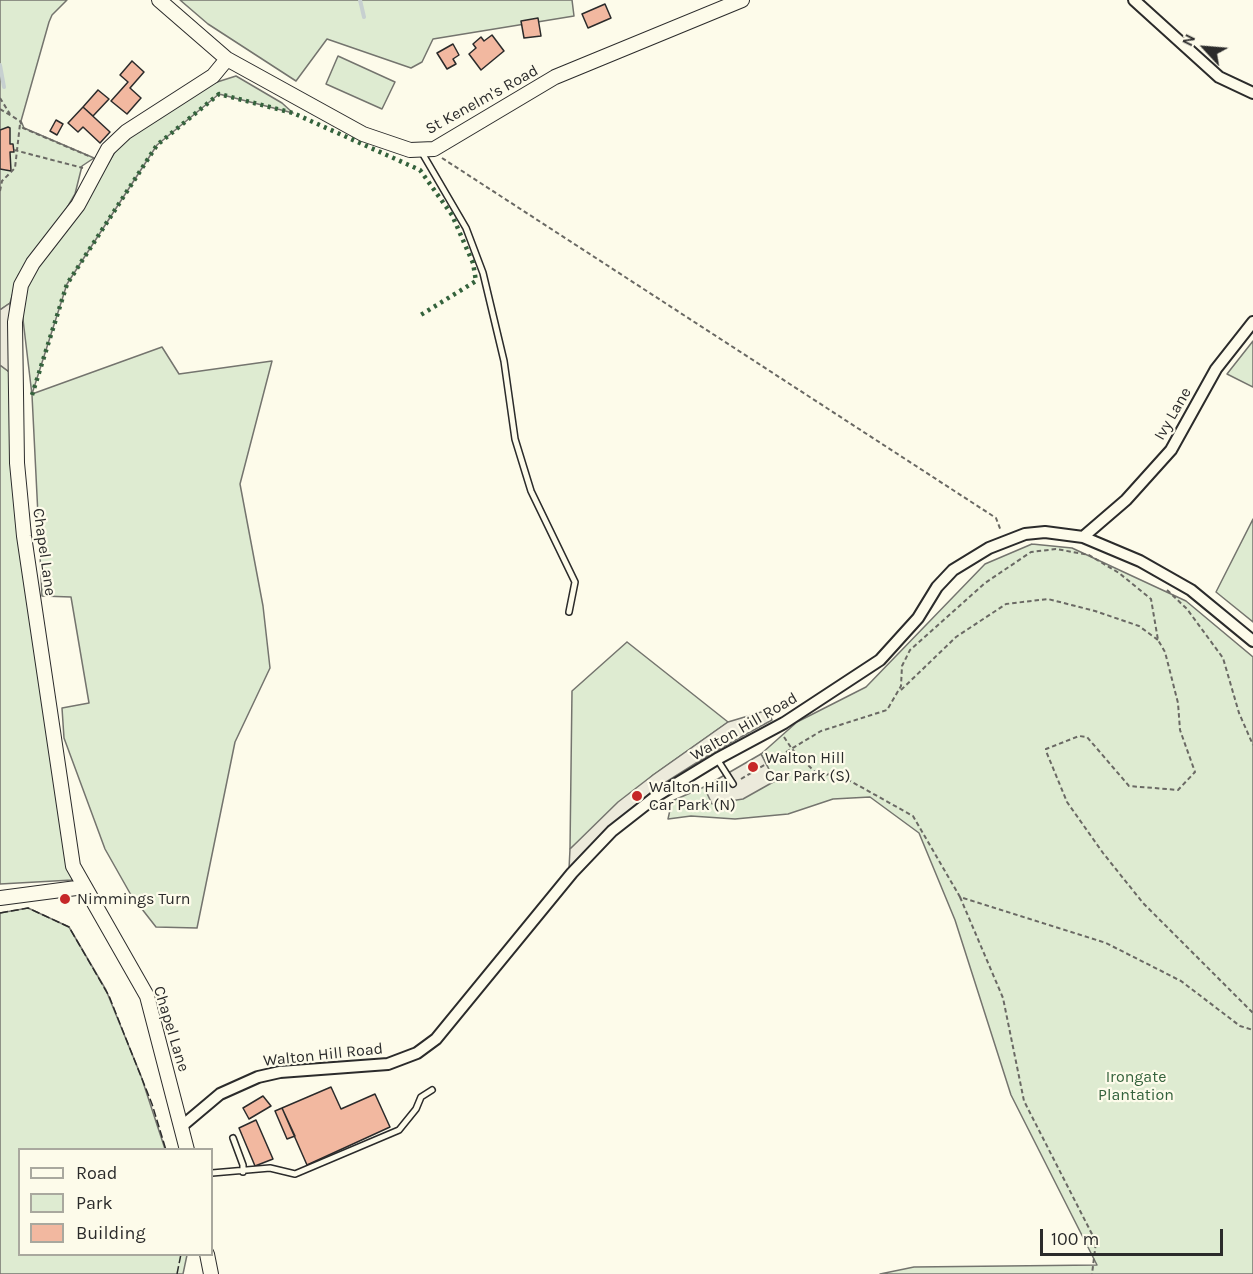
<!DOCTYPE html>
<style>
body{margin:0}
#map{position:relative;width:1253px;height:1274px;overflow:hidden;background:#fdfbea;font-family:Karla,sans-serif}
canvas{display:block}
.legend{position:absolute;left:18px;top:1148px;width:195px;height:108px;box-sizing:border-box;background:#fdfbea;border:2px solid #a9a89e;margin:0;padding:8px 10px;list-style:none;font-size:18px;color:#2b2b2b}
.legend li{display:flex;align-items:center;gap:12px;height:30px}
.legend b{width:30px;border:2px solid #a9a89e}
.north{position:absolute;left:1175px;top:18px;width:60px;height:60px;-webkit-text-stroke:4px #fdfbea;paint-order:stroke;rotate:296deg;font-size:16px;font-weight:700;line-height:24px;text-align:center;color:#2b2b2b}
.north::after{content:'';display:block;margin:auto;width:21px;height:27px;background:#2b2b2b;clip-path:polygon(50% 0,100% 100%,50% 72%,0 100%)}
.scale{position:absolute;left:1040px;top:1229px;width:183px;height:27px;box-sizing:border-box;border:3px solid #2b2b2b;border-top:0;padding-left:8px;font-size:18px;line-height:21px;white-space:nowrap;color:#2b2b2b;-webkit-text-stroke:4px #fdfbea;paint-order:stroke}
</style>
<div id="map">
<canvas width="1253" height="1274"></canvas>
<ul class="legend">
<li><b style="height:8px;background:#fdfbea"></b>Road</li>
<li><b style="height:16px;background:#deebd1"></b>Park</li>
<li><b style="height:16px;background:#f2b8a0"></b>Building</li>
</ul>
<div class="north">N</div>
<div class="scale">100 m</div>
</div>
<script>
const g = document.querySelector('canvas').getContext('2d');
g.lineJoin = 'round';
function paint(path, color) {
  g.fillStyle = color;
  g.fill(path, 'evenodd');
}
function shape(rows) {
  const path = new Path2D();
  for (const r of rows) {
    path.moveTo(r[0], r[1]);
    for (let i = 2; i < r.length; i += 2) path.lineTo(r[i], r[i + 1]);
  }
  return path;
}
function stroke(path, color, width, dash) {
  g.strokeStyle = color;
  g.lineWidth = width;
  g.lineCap = dash ? 'butt' : 'round';
  g.setLineDash(dash || []);
  g.stroke(path);
}
function write(font, color, halo, rows, align = 'center') {
  g.font = font + ' Karla,sans-serif';
  g.lineWidth = 4.5;
  g.setLineDash([]);
  g.textBaseline = 'middle';
  g.strokeStyle = halo;
  g.fillStyle = color;
  for (const [text, x, y, turn = 0] of rows) {
    g.save();
    g.translate(x, y);
    g.rotate((+turn || 0) * Math.PI / 180);
    g.textAlign = isNaN(turn) ? turn : align;
    if (halo) g.strokeText(text, 0, 0);
    g.fillText(text, 0, 0);
    g.restore();
  }
}
const green = shape([
 [0,0,67,0,52,15,49,22,21,121,24,128,94,158,82,166,75,194,57,225,34,251,18,276,10,303,0,310,0,0],
 [180,0,572,0,574,16,433,39,422,62,411,68,327,39,296,81,208,24,180,0],
 [338,56,395,82,382,109,326,84,338,56],
 [236,76,282,103,293,113,219,94,157,145,67,284,32,394,162,347,179,374,272,361,240,484,263,606,270,668,235,742,197,928,156,927,131,895,105,849,64,738,62,708,89,703,71,597,42,596,32,395,22,311,28,283,42,259,78,214,116,150,129,135,214,83,236,76],
 [1253,341,1253,387,1227,374,1253,341],
 [0,365,12,374,72,880,0,884,0,365],
 [1253,519,1253,622,1216,592,1253,519],
 [1032,544,1072,548,1186,601,1253,657,1253,1274,880,1274,914,1267,1097,1265,1011,1095,955,920,919,833,870,797,833,799,788,814,735,819,691,816,668,819,672,801,704,787,713,804,775,781,761,754,797,722,866,687,985,564,1032,544],
 [627,642,728,722,653,775,570,849,572,691,627,642],
 [28,908,69,927,106,990,141,1076,165,1149,20,1150,20,1254,187,1255,183,1274,0,1274,0,913,28,908]
]);
paint(green, '#deebd1');
stroke(green, '#74746e', 1.5);
const parking = shape([
 [10,303,12,374,0,365,0,310,10,303],
 [768,710,772,720,712,753,655,789,610,826,569,869,570,849,618,802,653,775,728,722,768,710],
 [761,754,775,781,743,799,712,804,704,787,761,754]
]);
paint(parking, '#eceadb');
stroke(parking, '#74746e', 1.5);
stroke(shape([
 [360,0,364,17],
 [0,65,4,87]
]), '#c7d0d0', 4);
const building = shape([
 [605,4,611,18,588,28,582,14,605,4],
 [538,18,541,36,524,38,521,21,538,18],
 [492,35,504,51,481,70,469,54,476,48,473,44,481,37,484,41,492,35],
 [453,44,459,55,453,59,456,64,447,69,437,53,453,44],
 [132,61,144,72,130,88,141,98,127,114,111,101,128,82,120,75,132,61],
 [98,90,109,99,93,116,83,107,98,90],
 [83,107,110,132,100,143,83,127,78,132,68,123,83,107],
 [56,120,63,124,57,135,50,131,56,120],
 [8,127,10,128,10,144,13,144,14,152,10,152,11,171,0,169,0,130,8,127],
 [331,1087,341,1109,375,1094,390,1127,307,1165,282,1108,331,1087],
 [263,1096,271,1106,249,1119,243,1108,263,1096],
 [282,1108,295,1136,287,1139,275,1111,282,1108],
 [256,1120,273,1159,255,1166,239,1128,256,1120]
]);
paint(building, '#f2b8a0');
stroke(building, '#2b2b2b', 1.5);
const service = shape([
 [421,151,466,228,483,273,504,361,515,439,531,491,575,582,569,612],
 [717,759,733,784],
 [233,1138,243,1165,243,1172],
 [212,1173,270,1168,295,1174,399,1130,416,1109,421,1097,432,1090]
]);
const minor = shape([
 [1134,0,1219,77,1253,93],
 [1083,537,1126,500,1171,450,1216,369,1253,322],
 [182,1126,220,1094,258,1077,280,1072,388,1064,417,1053,436,1039,572,873,612,831,658,795,717,759,784,723,880,660,918,618,937,587,953,570,989,548,1025,534,1045,532,1083,537,1140,561,1191,590,1253,641]
]);
const tertiary = shape([
 [159,0,227,59],
 [0,898,84,887],
 [187,1150,147,996,73,866,24,536,17,463,15,322,21,285,33,263,78,205,108,149,126,132,213,76,227,59,363,134,410,150,434,149,555,77,742,0],
 [207,1254,211,1274]
]);
stroke(service, '#2b2b2b', 8);
stroke(minor, '#2b2b2b', 14);
stroke(tertiary, '#2b2b2b', 16);
stroke(shape([
 [0,98,10,114],
 [0,109,20,121,23,128,91,157],
 [14,150,83,168],
 [442,158,996,518,1001,531],
 [0,191,2,181,15,168,20,124],
 [1167,590,1187,609,1223,658,1239,713,1253,745],
 [901,690,956,637,1006,604,1048,599,1095,611,1139,626,1158,640],
 [784,737,792,749,819,776,836,773,913,816,960,897,1106,943,1181,981,1240,1026,1253,1030],
 [741,779,821,731,887,710,901,686,902,666,910,650,985,583,1031,552,1056,549,1089,555,1119,573,1151,599,1158,640,1165,652,1178,703,1180,730,1195,772,1178,790,1129,786,1087,737,1079,736,1046,749,1046,751,1067,802,1103,853,1143,903,1253,1013],
 [960,897,1003,998,1024,1101,1096,1242,1092,1274]
]), '#6a6964', 2, [4.5, 3]);
stroke(service, '#fdfbea', 5);
stroke(minor, '#fdfbea', 10);
stroke(tertiary, '#fdfbea', 14);
stroke(shape([
 [32,395,67,284,157,145,219,94,293,113,420,170,452,215,473,263,476,281,419,316]
]), '#34623c', 4.5, [3, 4.5]);
stroke(shape([
 [0,913,28,908,69,927,109,996,152,1104,166,1150],
 [177,1274,181,1254]
]), '#2b2b2b', 1.5, [8, 3]);
for (const [x, y, r, color] of [
 [753,767,6,"#c62828"],
 [637,796,6,"#c62828"],
 [65,899,6,"#c62828"]
]) {
  const dot = new Path2D();
  dot.arc(x, y, r, 0, 2 * Math.PI);
  g.fillStyle = color;
  g.fill(dot);
  stroke(dot, '#fdfbea', 2);
}
write('16px', '#2b2b2b', '#fdfbea', [
 ["St Kenelm's Road",482,100,-29],
 ["Ivy Lane",1173,414,-60],
 ["Chapel Lane",44,552,82],
 ["Walton Hill Road",744,727,-30],
 ["Chapel Lane",171,1029,73],
 ["Walton Hill Road",323,1055,-6]
]);
write('16px', '#2b2b2b', '#fdfbea', [
 ["Walton Hill",765,758],
 ["Car Park (S)",765,776],
 ["Walton Hill",649,787],
 ["Car Park (N)",649,805],
 ["Nimmings Turn",77,899]
], 'left');
write('16px', '#34623c', '#fdfbea', [
 ["Irongate",1136,1077],
 ["Plantation",1136,1095]
]);
</script>
